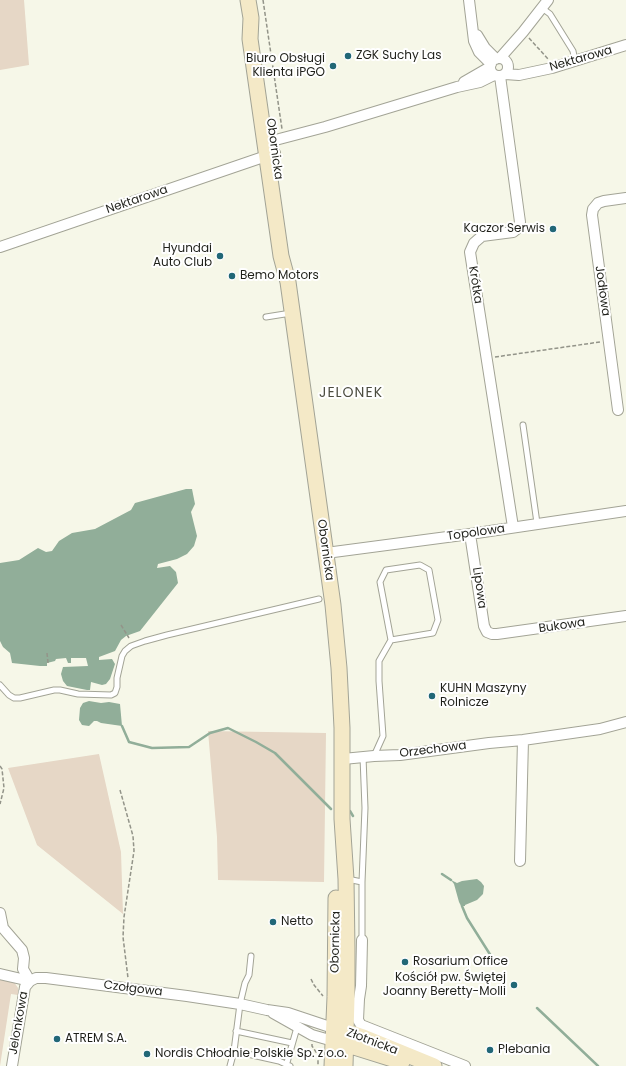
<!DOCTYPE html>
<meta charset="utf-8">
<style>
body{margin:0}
canvas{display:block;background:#f6f7e8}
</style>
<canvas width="626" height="1066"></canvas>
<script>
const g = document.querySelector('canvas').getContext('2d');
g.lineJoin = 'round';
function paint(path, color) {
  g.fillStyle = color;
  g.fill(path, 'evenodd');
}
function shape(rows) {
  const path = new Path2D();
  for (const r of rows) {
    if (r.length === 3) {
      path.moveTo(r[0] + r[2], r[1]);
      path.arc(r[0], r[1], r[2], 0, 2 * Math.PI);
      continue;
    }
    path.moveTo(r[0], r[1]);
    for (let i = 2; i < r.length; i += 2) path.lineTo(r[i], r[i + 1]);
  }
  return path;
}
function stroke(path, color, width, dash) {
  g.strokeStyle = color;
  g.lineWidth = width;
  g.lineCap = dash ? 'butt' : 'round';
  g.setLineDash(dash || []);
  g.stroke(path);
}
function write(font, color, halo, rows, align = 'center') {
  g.font = font + ' Poppins,sans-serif';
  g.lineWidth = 4;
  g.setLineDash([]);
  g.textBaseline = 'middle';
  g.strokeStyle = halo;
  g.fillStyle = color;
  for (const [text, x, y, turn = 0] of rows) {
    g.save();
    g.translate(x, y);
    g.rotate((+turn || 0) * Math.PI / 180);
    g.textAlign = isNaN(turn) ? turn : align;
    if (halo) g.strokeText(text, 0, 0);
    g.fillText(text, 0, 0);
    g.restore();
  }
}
paint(shape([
 [0,0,24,0,29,65,0,70],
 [208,731,326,733,324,882,218,880,217,837],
 [99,754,121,852,123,914,37,845,8,768],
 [0,975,14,982,18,988,18,995,11,994,0,1066]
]), '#e6d7c6');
paint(shape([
 [186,489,192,489,195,504,191,512,197,536,194,546,187,554,177,559,158,564,157,568,170,566,176,572,178,583,140,631,126,636,121,640,115,651,99,657,99,660,112,659,115,664,110,679,106,684,102,685,91,682,90,690,87,690,67,686,63,681,61,674,63,667,88,666,86,658,71,658,71,663,68,663,66,658,56,659,55,661,47,663,47,666,40,666,12,663,10,653,3,647,0,641,0,563,19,560,38,548,46,552,52,551,59,541,72,533,95,529,131,510,135,503],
 [89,701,101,703,109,702,120,704,122,726,101,723,97,721,94,721,89,726,82,725,79,720,80,708,83,703],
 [477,879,481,882,484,886,483,894,477,900,465,905,465,906,461,906,459,902,454,884,451,880,457,883,462,881]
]), '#91ae99');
stroke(shape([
 [122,726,129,742,152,748,189,747,210,733,228,728,256,742,275,753,331,809],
 [350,811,353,816],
 [442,874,451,880],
 [462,906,467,918,491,956],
 [537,1008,598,1066]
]), '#91ae99', 2.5);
const lane = shape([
 [542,8,550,14,573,51,575,61],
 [266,317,291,313],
 [523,425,537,523],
 [0,685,9,695,14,698,20,698,54,690,60,690,78,694,111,695,115,693,117,687,117,678,122,656,125,651,131,646,145,641,167,635,319,599],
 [374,756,383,736,379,681,379,661,391,640,380,582,386,570,420,565,429,570,438,620,433,633,391,640],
 [347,879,362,882],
 [362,940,362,882,365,808,363,757],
 [251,956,249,975,245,983,240,1004,234,1051,279,1061,290,1066],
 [236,1031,292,1043],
 [230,1066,234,1051],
 [286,1066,296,1031,298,1028]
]);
const street = shape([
 [469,0,474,41,479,52,491,64],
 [477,35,485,48,496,59],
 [500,58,523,32,548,0],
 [499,67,9],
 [505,74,519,75,552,68,626,45],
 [500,76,520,222,518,228,513,232,482,236,474,243,470,252,513,527],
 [464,82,490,67],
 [264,143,325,127,457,87,480,82,494,75],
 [0,247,275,153],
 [618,410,592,215,593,209,598,203,604,201,626,198],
 [470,534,484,626,487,632,492,634,497,634,626,616],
 [326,553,470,534,626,511],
 [343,759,374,756,400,755,489,743,523,740,600,729,626,722],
 [520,861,523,740],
 [0,913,3,928,22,950,24,958,23,969,30,981],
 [362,940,361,986,359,999,358,1020,361,1025,465,1066],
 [0,974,30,981,36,978,46,978,187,996,240,1004,267,1010,288,1013,333,1028],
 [273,1013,312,1035,333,1041],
 [12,1066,25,987,30,981]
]);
const secondary = shape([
 [248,0,251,18,250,39,281,256,288,282,333,605,339,668,342,728,342,819,346,879,347,949,347,998,345,1066],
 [338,1029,363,1037,434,1066],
 [338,1042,402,1062],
 [332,1066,335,997,336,898]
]);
stroke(lane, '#a3a496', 7);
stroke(street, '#a3a496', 12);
stroke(secondary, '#a3a496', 17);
stroke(shape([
 [263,0,282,129],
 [529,38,548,59],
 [495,357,600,342],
 [121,625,129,638],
 [47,653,48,663],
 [0,766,2,769,4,788,0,804],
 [120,790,133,836,134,851,124,917,123,937,128,978],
 [311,979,314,985,323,996],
 [312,1044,312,1046,318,1055,318,1066]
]), '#939489', 1.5, [4, 2]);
stroke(lane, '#fff', 5);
stroke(street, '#fff', 10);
stroke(secondary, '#f4e9c7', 15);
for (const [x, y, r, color] of [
 [348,56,4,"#216777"],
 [333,66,4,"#216777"],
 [553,229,4,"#216777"],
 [220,256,4,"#216777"],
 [232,276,4,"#216777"],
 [432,696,4,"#216777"],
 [273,922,4,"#216777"],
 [405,962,4,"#216777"],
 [514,985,4,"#216777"],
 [57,1039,4,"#216777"],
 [490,1050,4,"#216777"],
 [147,1054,4,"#216777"]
]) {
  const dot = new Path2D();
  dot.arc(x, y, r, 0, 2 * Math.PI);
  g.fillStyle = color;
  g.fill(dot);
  stroke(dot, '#fff', 1.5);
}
write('12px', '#1f201a', '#fff', [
 ["ZGK Suchy Las",356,56],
 ["Biuro Obsługi",325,59,"right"],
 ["Klienta iPGO",325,73,"right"],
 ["Kaczor Serwis",545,229,"right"],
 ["Hyundai",212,249,"right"],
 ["Auto Club",212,263,"right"],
 ["Bemo Motors",240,276],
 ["KUHN Maszyny",440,689],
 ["Rolnicze",440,703],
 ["Netto",281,922],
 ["Rosarium Office",413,962],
 ["Kościół pw. Świętej",506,978,"right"],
 ["Joanny Beretty-Molli",506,992,"right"],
 ["ATREM S.A.",65,1039],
 ["Plebania",498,1050],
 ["Nordis Chłodnie Polskie Sp. z o.o.",155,1054]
], 'left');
write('12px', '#1f201a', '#fff', [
 ["Nektarowa",581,59,-16],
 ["Obornicka",274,149,82],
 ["Nektarowa",137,200,-19],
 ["Krótka",475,285,81],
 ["Jodłowa",602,291,82],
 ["Topolowa",476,533,-8],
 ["Obornicka",325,550,82],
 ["Lipowa",479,588,82],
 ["Bukowa",562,626,-8],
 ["Orzechowa",433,750,-7],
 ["Obornicka",336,942,-89],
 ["Czołgowa",133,989,7],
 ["Jelonkowa",19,1023,-80],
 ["Złotnicka",372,1042,21]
]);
g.letterSpacing = '1px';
write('14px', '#4c4d40', '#fff', [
 ["JELONEK",351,393]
]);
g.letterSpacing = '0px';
</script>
